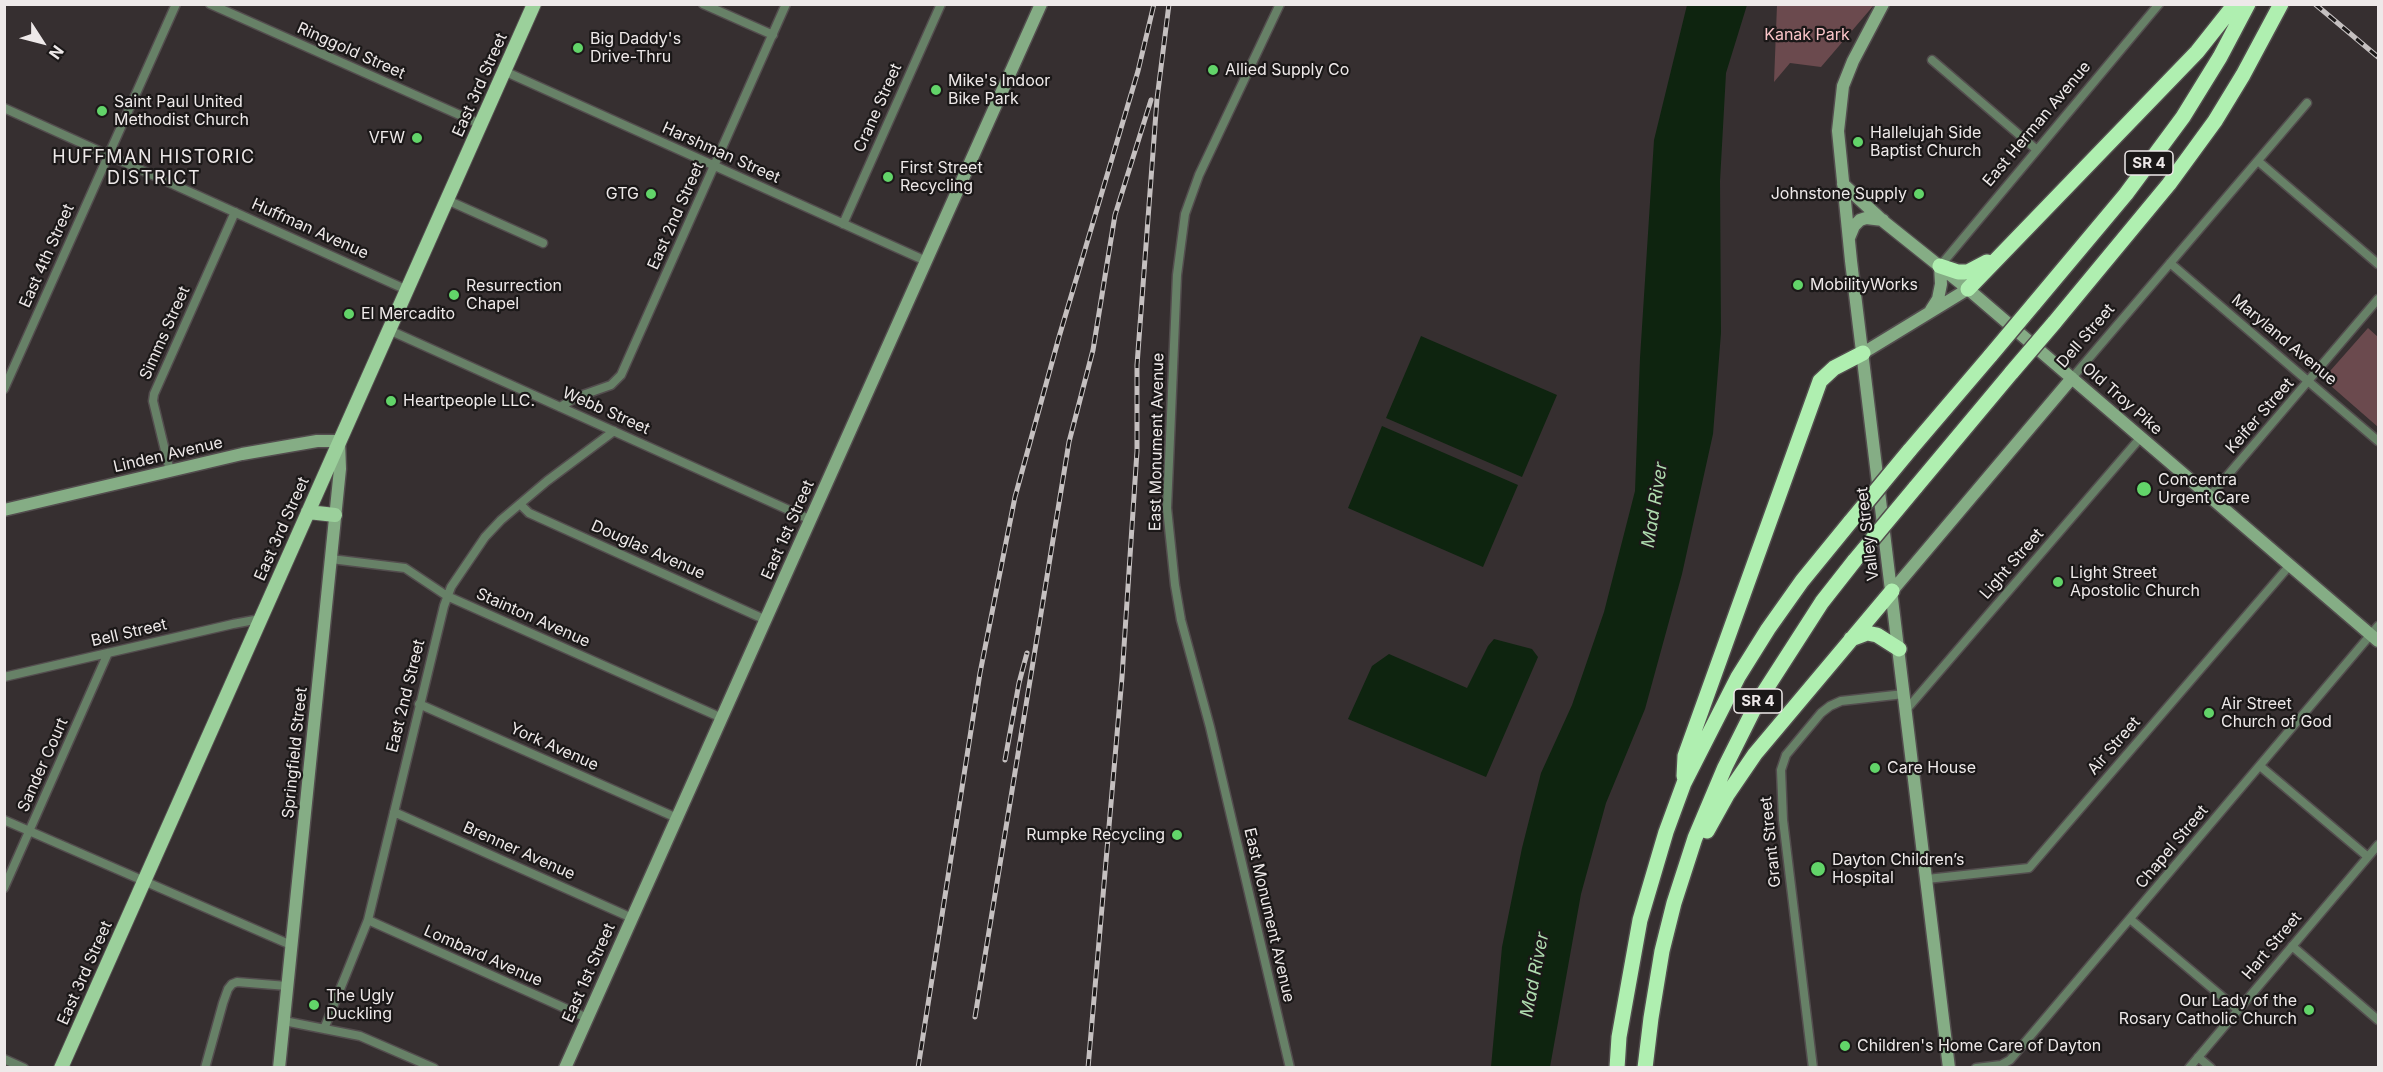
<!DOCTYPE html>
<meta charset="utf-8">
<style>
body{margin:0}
#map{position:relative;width:2383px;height:1072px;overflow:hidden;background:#362f30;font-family:Inter,sans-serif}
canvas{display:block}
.frame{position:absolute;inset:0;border:6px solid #eee9e9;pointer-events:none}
.north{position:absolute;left:12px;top:12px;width:60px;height:60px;-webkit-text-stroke:4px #1b1818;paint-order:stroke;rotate:126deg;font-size:16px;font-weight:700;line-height:24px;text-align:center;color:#eee9e9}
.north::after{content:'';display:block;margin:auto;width:21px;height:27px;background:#eee9e9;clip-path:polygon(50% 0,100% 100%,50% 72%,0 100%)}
</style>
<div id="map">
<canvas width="2383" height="1072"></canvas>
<div class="frame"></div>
<div class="north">N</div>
</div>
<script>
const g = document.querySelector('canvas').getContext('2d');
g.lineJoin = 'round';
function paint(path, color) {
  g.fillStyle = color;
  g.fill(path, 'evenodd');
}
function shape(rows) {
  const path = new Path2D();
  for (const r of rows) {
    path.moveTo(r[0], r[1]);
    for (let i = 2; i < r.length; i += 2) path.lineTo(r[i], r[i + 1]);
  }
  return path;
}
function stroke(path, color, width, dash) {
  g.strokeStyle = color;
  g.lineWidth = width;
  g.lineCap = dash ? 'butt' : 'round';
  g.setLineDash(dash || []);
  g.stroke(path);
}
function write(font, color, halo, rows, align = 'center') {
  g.font = font + ' Inter,sans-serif';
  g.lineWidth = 4.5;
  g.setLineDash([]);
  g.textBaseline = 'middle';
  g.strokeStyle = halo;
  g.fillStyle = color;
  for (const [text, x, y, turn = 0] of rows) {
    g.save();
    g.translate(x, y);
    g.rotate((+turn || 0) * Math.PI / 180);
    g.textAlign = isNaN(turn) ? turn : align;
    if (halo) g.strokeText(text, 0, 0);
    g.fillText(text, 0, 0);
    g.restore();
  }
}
paint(shape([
 [1777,5,1777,4,1874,5,1821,67,1790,63,1774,82],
 [2368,328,2378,337,2378,427,2323,379]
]), '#6b4a4e');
paint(shape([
 [1687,5,1747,5,1726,73,1720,181,1721,333,1713,434,1682,574,1645,709,1606,803,1581,894,1550,1067,1491,1067,1502,947,1522,848,1541,773,1572,705,1604,612,1635,491,1640,358,1654,140],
 [1421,336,1557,395,1522,477,1386,418],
 [1382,426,1518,485,1483,567,1348,508],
 [1494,639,1532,649,1538,657,1486,777,1348,719,1372,666,1389,654,1467,688,1488,646]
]), '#0e240f');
const street = shape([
 [210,4,480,124],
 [703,4,773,35],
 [1280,4,1199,175,1185,214,1177,275,1167,508,1175,585,1181,620,1210,727,1290,1068],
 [1932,60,2037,150],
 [504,71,926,261],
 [4,108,407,290],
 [2258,161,2378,264],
 [447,200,543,243],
 [843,224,941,4],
 [2170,263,2378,441],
 [1940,266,2159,4],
 [389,330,811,520],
 [2072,378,2307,103],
 [4,389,176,4],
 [560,407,577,397,611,385,621,375,786,4],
 [170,471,153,401,154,394,235,212],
 [2210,496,2378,299],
 [520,504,529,513,766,620],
 [331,559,405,568,447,596,722,718],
 [4,677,233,624,260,619],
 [419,704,677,818],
 [1906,710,2141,437],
 [2260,766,2368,857],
 [394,812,632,918],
 [4,820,291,945],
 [1927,879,2029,868,2290,565],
 [4,888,108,653],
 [2130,919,2238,1010],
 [368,920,587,1018],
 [2292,946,2378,1020],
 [284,1021,360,1036,434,1068],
 [324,1029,368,920,444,606,451,587,485,537,501,520,547,481,614,431],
 [2198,1057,2211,1068],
 [4,1059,24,1068],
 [205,1068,223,1003,228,989,232,984,237,982,287,986],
 [1813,1068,1783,820,1781,770,1786,755,1821,713,1830,706,1841,701,1904,694],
 [1976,1068,2001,1065,2010,1060,2378,626],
 [2189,1068,2378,845]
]);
const secondary = shape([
 [1883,4,1853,61,1843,86,1838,131,1851,261,1949,1068],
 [1843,184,1883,221,1968,289,2378,641],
 [1849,238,1854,226,1860,220,1866,218,1883,220],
 [1931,310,1938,299,1941,284,1940,266],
 [1863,353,1968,289],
 [4,510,242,454,317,441,339,441,340,469,279,1068],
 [1892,591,2072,378],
 [565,1068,1041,4]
]);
const primary = shape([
 [308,512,335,515],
 [61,1068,534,4]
]);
const highway = shape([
 [1940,266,1958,272,1968,272,1987,262],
 [1968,289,2197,52,2235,4],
 [2033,305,2126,194,2183,117,2220,57,2248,4],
 [2054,323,2169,184,2215,121,2243,75,2281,4],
 [1909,451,1991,355],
 [1915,488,2012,372],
 [1851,639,1867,633,1877,635,1899,649],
 [1684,776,1685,756,1820,381,1834,368,1863,353],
 [1707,831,1727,795,1755,754,1892,591],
 [1617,1068,1619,1037,1640,920,1666,832,1684,783,1738,677,1768,629,1802,581,1851,521],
 [1645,1068,1651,1018,1662,951,1674,903,1695,838,1725,767,1757,703,1822,602,1855,560]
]);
stroke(street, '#534d4e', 11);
stroke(secondary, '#534d4e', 15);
stroke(primary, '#534d4e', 16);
stroke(highway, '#534d4e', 18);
stroke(street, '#678167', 8);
stroke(secondary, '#85ad85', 12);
stroke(primary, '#9bd09b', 14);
stroke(highway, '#afefb0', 15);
const rail = shape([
 [2315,4,2378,57],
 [1005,760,1019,683,1027,653],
 [975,1017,1069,442,1093,350,1115,215,1151,100],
 [918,1068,980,673,1015,497,1059,337,1138,71,1154,4],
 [1088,1068,1122,677,1137,451,1137,365,1157,99,1169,4]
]);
stroke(rail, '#c5c0c0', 5);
stroke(rail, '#1b1818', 3, [9]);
const highwayBridge = shape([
 [1991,355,2033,305],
 [2012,372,2054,323],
 [1851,521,1909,451],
 [1855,560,1915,488]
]);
stroke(highwayBridge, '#534d4e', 18, []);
stroke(highwayBridge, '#afefb0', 15);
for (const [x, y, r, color] of [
 [578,48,6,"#62d469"],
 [1213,70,6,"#62d469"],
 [936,90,6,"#62d469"],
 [102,111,6,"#62d469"],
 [417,138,6,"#62d469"],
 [1858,142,6,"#62d469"],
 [888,177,6,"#62d469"],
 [651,194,6,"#62d469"],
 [1919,194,6,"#62d469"],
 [1798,285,6,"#62d469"],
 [454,295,6,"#62d469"],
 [349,314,6,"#62d469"],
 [391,401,6,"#62d469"],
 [2144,489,8,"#62d469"],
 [2058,582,6,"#62d469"],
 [2209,713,6,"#62d469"],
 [1875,768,6,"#62d469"],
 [1177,835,6,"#62d469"],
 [1818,869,8,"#62d469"],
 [314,1005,6,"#62d469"],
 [2309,1010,6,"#62d469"],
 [1845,1046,6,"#62d469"]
]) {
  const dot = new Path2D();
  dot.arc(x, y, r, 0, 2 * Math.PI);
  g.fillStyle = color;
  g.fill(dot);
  stroke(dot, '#1b1818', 2);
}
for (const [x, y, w] of [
 [2149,163,48],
 [1758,701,48]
]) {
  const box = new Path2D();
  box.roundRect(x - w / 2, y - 12, w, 24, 4.5);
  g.fillStyle = '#1b1818';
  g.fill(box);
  stroke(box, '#eee9e9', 1.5);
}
write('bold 15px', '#eee9e9', null, [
 ["SR 4",2149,163],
 ["SR 4",1758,701]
]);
write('16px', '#fac4c8', '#1b1818', [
 ["Kanak Park",1807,35]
]);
write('16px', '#eee9e9', '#1b1818', [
 ["Big Daddy's",590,39],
 ["Drive-Thru",590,57],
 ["Allied Supply Co",1225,70],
 ["Mike's Indoor",948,81],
 ["Bike Park",948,99],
 ["Saint Paul United",114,102],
 ["Methodist Church",114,120],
 ["Hallelujah Side",1870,133],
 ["Baptist Church",1870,151],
 ["VFW",405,138,"right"],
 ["First Street",900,168],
 ["Recycling",900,186],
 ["GTG",639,194,"right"],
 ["Johnstone Supply",1907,194,"right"],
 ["MobilityWorks",1810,285],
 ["Resurrection",466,286],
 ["Chapel",466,304],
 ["El Mercadito",361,314],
 ["Heartpeople LLC.",403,401],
 ["Concentra",2158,480],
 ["Urgent Care",2158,498],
 ["Light Street",2070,573],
 ["Apostolic Church",2070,591],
 ["Air Street",2221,704],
 ["Church of God",2221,722],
 ["Care House",1887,768],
 ["Rumpke Recycling",1165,835,"right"],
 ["Dayton Children’s",1832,860],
 ["Hospital",1832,878],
 ["The Ugly",326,996],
 ["Duckling",326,1014],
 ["Our Lady of the",2297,1001,"right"],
 ["Rosary Catholic Church",2297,1019,"right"],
 ["Children's Home Care of Dayton",1857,1046]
], 'left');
write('16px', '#eee9e9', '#1b1818', [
 ["Ringgold Street",351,51,24],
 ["East 3rd Street",480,85,-66],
 ["Crane Street",878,108,-66],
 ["East Herman Avenue",2037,124,-50],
 ["Harshman Street",721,153,24],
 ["East 2nd Street",676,216,-66],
 ["Huffman Avenue",310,229,24],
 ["East 4th Street",47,256,-66],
 ["Simms Street",165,333,-66],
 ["Dell Street",2086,336,-49],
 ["Maryland Avenue",2284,340,40],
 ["Old Troy Pike",2122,399,41],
 ["Webb Street",606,411,24],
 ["Keifer Street",2260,416,-49],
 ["East Monument Avenue",1157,442,-89],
 ["Linden Avenue",168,455,-13],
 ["East 3rd Street",282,529,-66],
 ["East 1st Street",788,530,-66],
 ["Valley Street",1868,534,-97],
 ["Douglas Avenue",648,550,24],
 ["Light Street",2012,564,-49],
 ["Stainton Avenue",533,618,24],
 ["Bell Street",129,633,-13],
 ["East 2nd Street",406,696,-76],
 ["Air Street",2114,746,-49],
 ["York Avenue",554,747,24],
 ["Springfield Street",295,753,-84],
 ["Sander Court",43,765,-66],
 ["Grant Street",1771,842,-96],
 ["Chapel Street",2172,847,-50],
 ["Brenner Avenue",519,851,24],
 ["East Monument Avenue",1269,915,77],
 ["Hart Street",2272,946,-50],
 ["Lombard Avenue",483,956,24],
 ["East 3rd Street",85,973,-66],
 ["East 1st Street",589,973,-66]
]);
g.letterSpacing = '1.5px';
write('18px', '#eee9e9', '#1b1818', [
 ["HUFFMAN HISTORIC",154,158],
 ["DISTRICT",154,179]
]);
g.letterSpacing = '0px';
write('italic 18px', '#aedbae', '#1b1818', [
 ["Mad River",1655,505,-81],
 ["Mad River",1535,975,-79]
]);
</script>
